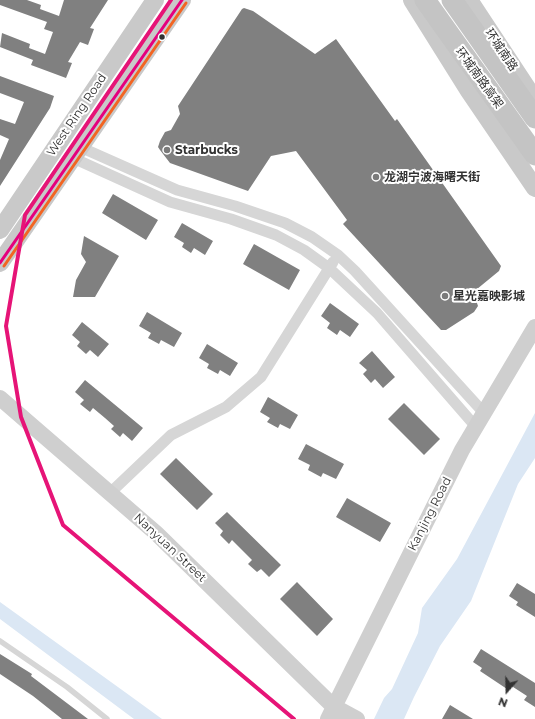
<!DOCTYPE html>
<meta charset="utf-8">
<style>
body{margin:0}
#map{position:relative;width:535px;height:719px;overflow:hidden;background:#fff;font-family:Montserrat,sans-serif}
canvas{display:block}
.north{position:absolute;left:487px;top:671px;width:40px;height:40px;-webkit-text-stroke:3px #fff;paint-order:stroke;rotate:200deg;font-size:11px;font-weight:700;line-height:16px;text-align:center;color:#323232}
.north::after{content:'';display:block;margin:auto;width:14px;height:18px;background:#323232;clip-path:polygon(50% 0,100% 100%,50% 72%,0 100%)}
</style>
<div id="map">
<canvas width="535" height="719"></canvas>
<div class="north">N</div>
</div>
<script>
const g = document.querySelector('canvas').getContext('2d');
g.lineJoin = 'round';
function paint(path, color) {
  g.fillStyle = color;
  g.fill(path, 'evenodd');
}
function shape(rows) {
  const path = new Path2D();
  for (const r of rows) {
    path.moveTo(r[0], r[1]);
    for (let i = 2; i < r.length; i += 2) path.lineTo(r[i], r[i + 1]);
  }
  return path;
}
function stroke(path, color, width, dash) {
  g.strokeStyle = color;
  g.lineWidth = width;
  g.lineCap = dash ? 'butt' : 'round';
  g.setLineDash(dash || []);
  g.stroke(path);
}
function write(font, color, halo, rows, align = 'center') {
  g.font = font + ' Montserrat,"Noto Sans SC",sans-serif';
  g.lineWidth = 4;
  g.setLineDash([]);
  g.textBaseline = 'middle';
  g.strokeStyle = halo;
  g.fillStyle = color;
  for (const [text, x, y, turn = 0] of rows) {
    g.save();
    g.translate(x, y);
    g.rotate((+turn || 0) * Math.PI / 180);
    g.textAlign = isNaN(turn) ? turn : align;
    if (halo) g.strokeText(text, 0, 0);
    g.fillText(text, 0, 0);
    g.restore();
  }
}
paint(shape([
 [535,413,535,458,518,484,471,601,440,646,414,697,404,719,374,719,384,698,392,689,418,633,422,608,457,559],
 [0,602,129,695,162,719,134,719,0,619]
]), '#dbe7f4');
paint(shape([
 [0,0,27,0,41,5,40,9,59,16,64,0,108,0,90,28,94,29,88,45,80,42,68,62,72,63,66,78,31,65,33,60,0,47,2,33,30,44,29,48,45,54,53,32,44,29,47,22,0,5],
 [244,8,253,11,315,54,336,39,395,121,397,119,501,266,499,271,471,294,476,300,478,306,474,312,446,330,441,330,343,224,347,220,296,151,271,156,248,191,170,163,160,150,158,147,160,141,165,132,171,130,180,114,178,106,242,9],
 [0,76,54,96,50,108,0,186,0,160,9,139,0,135,0,119,15,124,24,102,0,93],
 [113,194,158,220,146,240,102,213],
 [182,223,213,241,205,255,194,248,191,253,182,247,184,243,174,237],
 [84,236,119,256,95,297,73,297,76,280,86,262,81,254],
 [254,244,300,270,289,290,243,264],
 [330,303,359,324,350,337,340,330,337,335,327,328,330,323,321,316],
 [147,312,182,333,174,347,161,340,159,344,148,338,151,333,139,326],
 [82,322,109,344,98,357,90,350,86,354,77,346,80,342,72,335],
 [207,344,238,363,230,376,220,370,218,374,207,368,209,364,199,358],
 [372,351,395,377,383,388,375,379,371,383,363,374,367,370,359,363],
 [85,380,143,428,132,441,123,433,120,437,111,429,114,426,105,418,93,408,90,412,80,404,84,400,75,392],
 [268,397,298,415,290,429,280,424,278,428,267,422,270,418,260,412],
 [404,403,440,439,424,455,388,419],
 [306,444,344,464,336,479,323,473,321,477,308,470,310,465,298,459],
 [176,458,213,494,197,510,160,474],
 [347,498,391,523,380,542,336,517],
 [227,512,281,565,269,577,261,569,257,572,248,564,252,560,232,540,229,544,220,535,223,531,215,523],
 [297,582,333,619,317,636,280,599],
 [517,583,535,594,535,617,516,605,518,602,509,596],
 [481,649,535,683,535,707,524,700,527,696,510,685,507,689,480,671,482,668,473,662],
 [0,654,32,674,31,676,88,719,62,719,33,696,0,674],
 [450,705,473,719,442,719]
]), '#808080');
stroke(shape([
 [0,641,67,687,107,719]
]), '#d6d6d6', 5.5);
stroke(shape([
 [80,147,177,190,235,206,285,223,312,237,338,255,355,271,484,413],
 [73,158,170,202,231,219,276,235,304,250,329,268,377,313,476,427],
 [110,493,171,435,226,407,261,377,333,262]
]), '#d6d6d6', 11);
stroke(shape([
 [0,398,156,533,333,706,341,719],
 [333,706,357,719],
 [328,719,462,450,535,327]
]), '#cfcfcf', 16);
stroke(shape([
 [412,0,469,91,535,188],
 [469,0,535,100],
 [0,230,155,0],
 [0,263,182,0]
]), '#c9c9c9', 18);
stroke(shape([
 [425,0,535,155],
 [452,0,535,118]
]), '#c4c4c4', 21);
stroke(shape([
 [0,263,182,0]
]), '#e5007d', 3);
stroke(shape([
 [4,266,186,3]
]), '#f26522', 3);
stroke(shape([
 [171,0,25,215,6,326,21,417,63,525,294,719]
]), '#e61477', 4);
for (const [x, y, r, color] of [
 [162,37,3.5,"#323232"],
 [167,150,4,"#7a7a7a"],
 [376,177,4,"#7a7a7a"],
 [445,296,4,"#7a7a7a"]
]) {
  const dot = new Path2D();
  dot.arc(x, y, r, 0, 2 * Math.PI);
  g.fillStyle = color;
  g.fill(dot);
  stroke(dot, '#fff', 1.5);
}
write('12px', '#323232', '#fff', [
 ["环城南路",501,50,56],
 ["环城南路高架",479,78,54],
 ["West Ring Road",77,115,-56],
 ["Kanjing Road",430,514,-63],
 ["Nanyuan Street",170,548,43]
]);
write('bold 12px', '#323232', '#fff', [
 ["Starbucks",175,150],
 ["龙湖宁波海曙天街",384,177],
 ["星光嘉映影城",453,296]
], 'left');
</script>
